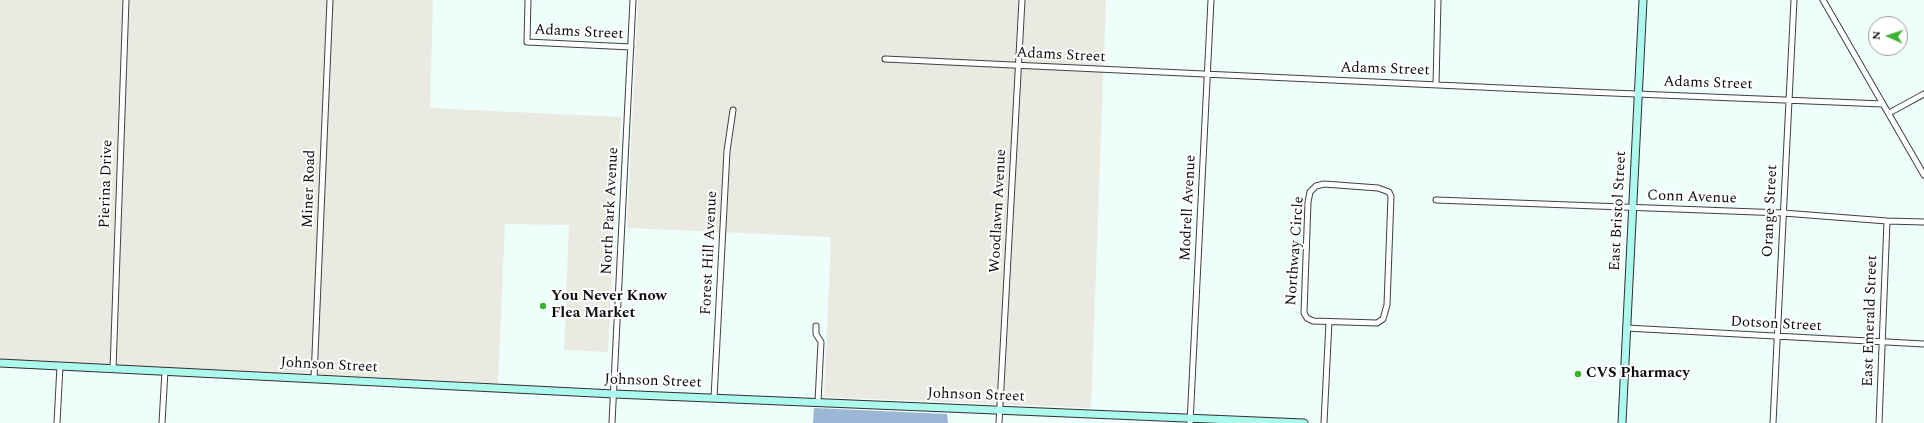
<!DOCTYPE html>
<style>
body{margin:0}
#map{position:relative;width:1924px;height:423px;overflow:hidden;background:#eefefa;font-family:Spectral,serif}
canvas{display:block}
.north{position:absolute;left:1868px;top:16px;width:40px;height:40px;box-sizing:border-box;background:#fff;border:1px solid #9e9e9e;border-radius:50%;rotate:273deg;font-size:11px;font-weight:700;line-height:16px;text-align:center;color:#0d0d0d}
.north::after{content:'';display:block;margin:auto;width:14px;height:18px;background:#3ab230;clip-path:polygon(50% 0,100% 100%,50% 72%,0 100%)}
</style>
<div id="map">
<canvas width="1924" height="423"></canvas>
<div class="north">N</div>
</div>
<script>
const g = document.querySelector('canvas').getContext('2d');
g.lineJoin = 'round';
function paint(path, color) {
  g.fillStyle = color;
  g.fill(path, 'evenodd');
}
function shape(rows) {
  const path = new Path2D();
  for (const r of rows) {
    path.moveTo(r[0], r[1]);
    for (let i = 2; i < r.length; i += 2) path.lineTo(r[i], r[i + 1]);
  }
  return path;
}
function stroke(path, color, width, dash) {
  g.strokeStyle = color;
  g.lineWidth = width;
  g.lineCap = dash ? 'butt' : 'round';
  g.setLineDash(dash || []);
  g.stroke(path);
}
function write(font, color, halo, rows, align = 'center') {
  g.font = font + ' Spectral,serif';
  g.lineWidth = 4;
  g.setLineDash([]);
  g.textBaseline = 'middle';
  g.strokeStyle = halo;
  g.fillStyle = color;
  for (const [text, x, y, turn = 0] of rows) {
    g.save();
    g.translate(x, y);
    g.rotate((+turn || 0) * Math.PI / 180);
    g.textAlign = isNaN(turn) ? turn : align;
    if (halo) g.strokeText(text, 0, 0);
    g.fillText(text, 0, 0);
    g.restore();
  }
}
paint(shape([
 [0,0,433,0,430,108,621,117,608,352,564,350,569,225,505,224,498,383,0,359],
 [638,0,1106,0,1091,408,824,397,831,237,627,228]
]), '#ebeae2');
paint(shape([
 [814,408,947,414,948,423,813,423]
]), '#9bb7d5');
const street = shape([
 [528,0,527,42,631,47],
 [1823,0,1924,175],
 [885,59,1587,92,1883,104],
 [1436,85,1438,0],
 [1889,113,1924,94],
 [1324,184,1378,188,1389,192,1391,196,1387,305,1383,319,1377,323,1313,321,1307,318,1304,313,1308,202,1310,192,1316,186,1324,184],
 [1436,200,1783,213,1887,221,1924,222],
 [816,326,816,334,821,342,818,402],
 [1626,328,1924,344],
 [113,369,126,0],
 [314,378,330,0],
 [714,398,727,151,733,110],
 [57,423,60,366],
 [162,423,165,371],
 [612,423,633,0],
 [999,423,1022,0],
 [1190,423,1211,0],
 [1324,423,1329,322],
 [1773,423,1794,0],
 [1879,423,1887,221]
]);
const secondary = shape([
 [0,363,614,394,1304,423],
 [1622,423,1643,0]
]);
stroke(street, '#404040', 7);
stroke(secondary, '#2f2f2f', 9);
stroke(street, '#fff', 5);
stroke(secondary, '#aef9ee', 7);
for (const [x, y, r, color] of [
 [543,306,4,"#3ab230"],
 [1578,374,4,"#3ab230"]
]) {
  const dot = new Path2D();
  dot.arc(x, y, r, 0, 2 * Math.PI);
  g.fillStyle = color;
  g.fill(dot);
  stroke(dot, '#fff', 1.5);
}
write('15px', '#0d0d0d', '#fff', [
 ["Adams Street",579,33,3],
 ["Adams Street",1061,56,3],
 ["Adams Street",1385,70,2],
 ["Adams Street",1708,84,2],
 ["Pierina Drive",107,184,-88],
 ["Miner Road",310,189,-88],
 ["Conn Avenue",1692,198,2],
 ["Modrell Avenue",1189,208,-87],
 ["North Park Avenue",611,211,-87],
 ["Woodlawn Avenue",999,211,-87],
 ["East Bristol Street",1619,211,-87],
 ["Orange Street",1771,211,-87],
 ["Northway Circle",1296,251,-86],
 ["Forest Hill Avenue",710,253,-87],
 ["East Emerald Street",1871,321,-88],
 ["Dotson Street",1776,325,3],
 ["Johnson Street",329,366,3],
 ["Johnson Street",653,382,2],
 ["Johnson Street",976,396,2]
]);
write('bold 15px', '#0d0d0d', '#fff', [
 ["You Never Know",551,297],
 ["Flea Market",551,314],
 ["CVS Pharmacy",1586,374]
], 'left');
</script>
